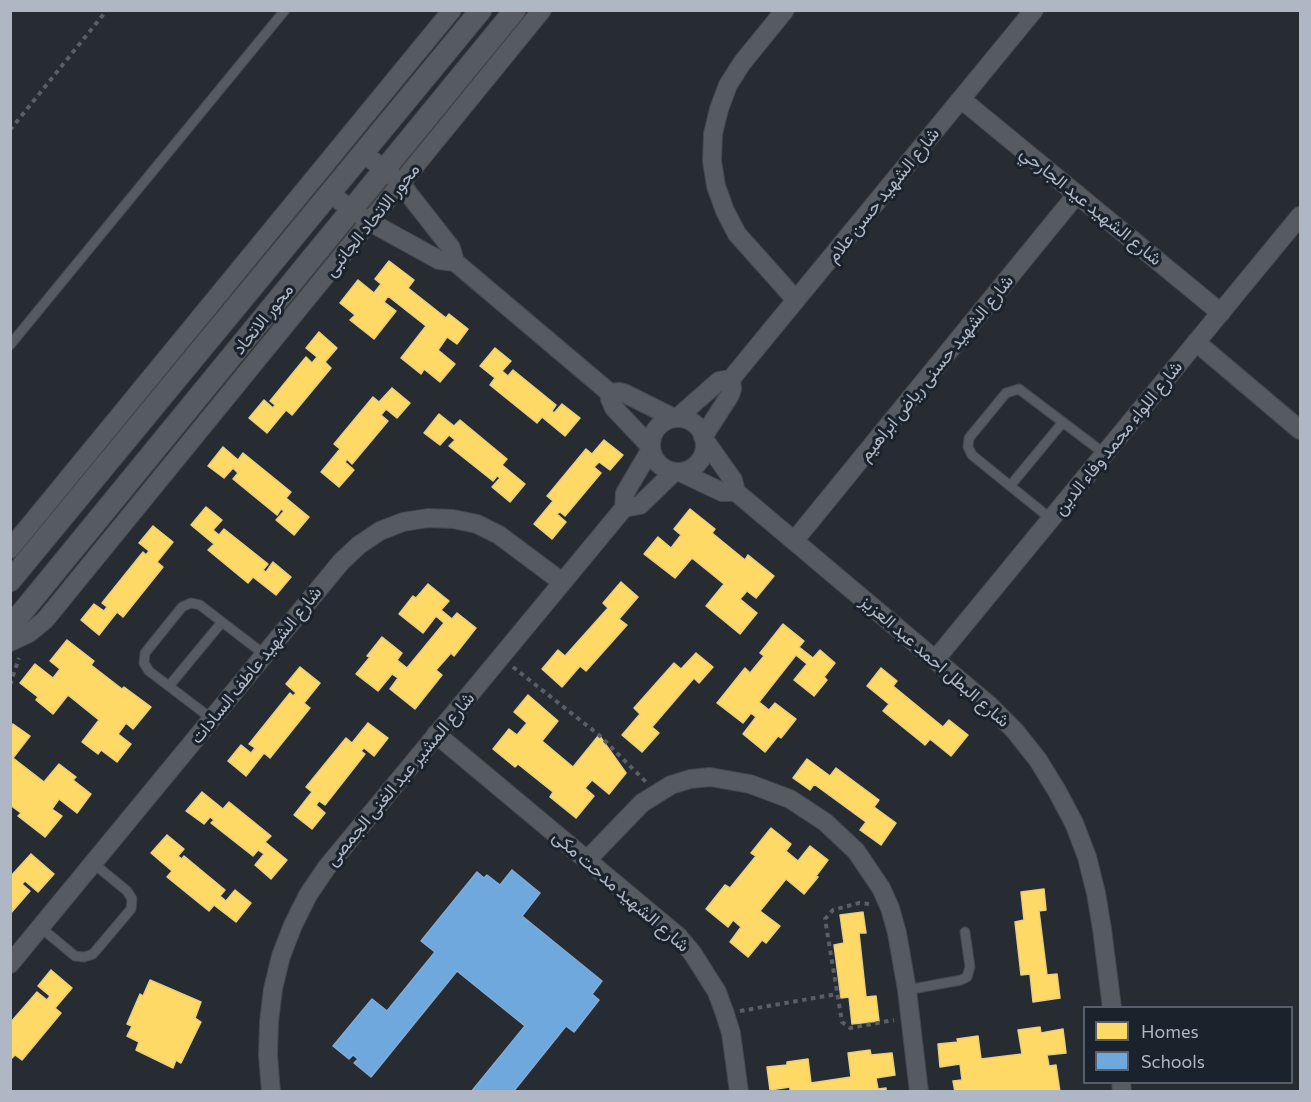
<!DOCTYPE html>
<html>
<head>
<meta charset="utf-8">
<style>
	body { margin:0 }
	#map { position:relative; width:1311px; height:1102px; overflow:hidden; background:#262c32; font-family:Commissioner,sans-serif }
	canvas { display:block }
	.frame { position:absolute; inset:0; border:12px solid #afb7c4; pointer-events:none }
	.legend { position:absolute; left:1083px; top:1006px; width:210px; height:78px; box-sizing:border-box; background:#1a222c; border:2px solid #565e69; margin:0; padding:8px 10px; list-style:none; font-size:18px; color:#afb7c4 }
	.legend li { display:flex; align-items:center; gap:12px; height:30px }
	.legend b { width:30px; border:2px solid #565e69 }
</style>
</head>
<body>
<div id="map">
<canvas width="1311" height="1102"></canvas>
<div class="frame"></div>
<ul class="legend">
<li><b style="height:16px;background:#ffd966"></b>Homes</li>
<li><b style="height:16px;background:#6fa8dc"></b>Schools</li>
</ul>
</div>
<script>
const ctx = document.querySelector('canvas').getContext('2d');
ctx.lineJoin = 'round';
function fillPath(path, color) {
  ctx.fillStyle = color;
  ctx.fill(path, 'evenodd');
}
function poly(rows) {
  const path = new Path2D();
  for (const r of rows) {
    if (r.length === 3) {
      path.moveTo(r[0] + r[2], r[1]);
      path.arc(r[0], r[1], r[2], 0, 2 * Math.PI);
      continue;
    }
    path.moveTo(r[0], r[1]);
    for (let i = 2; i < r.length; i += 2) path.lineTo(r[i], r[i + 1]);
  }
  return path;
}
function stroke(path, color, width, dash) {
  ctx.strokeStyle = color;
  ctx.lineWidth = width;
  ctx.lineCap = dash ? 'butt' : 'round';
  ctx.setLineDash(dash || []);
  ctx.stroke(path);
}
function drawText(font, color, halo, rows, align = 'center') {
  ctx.font = font + ' Commissioner,Vazirmatn,sans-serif';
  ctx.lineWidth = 6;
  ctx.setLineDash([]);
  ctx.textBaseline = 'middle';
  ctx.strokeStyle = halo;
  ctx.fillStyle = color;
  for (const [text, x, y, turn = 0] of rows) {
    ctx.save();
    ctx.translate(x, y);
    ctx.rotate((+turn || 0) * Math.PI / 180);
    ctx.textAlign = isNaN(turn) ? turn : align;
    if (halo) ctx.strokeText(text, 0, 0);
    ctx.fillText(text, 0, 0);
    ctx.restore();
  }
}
const homes = poly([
	[389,261,414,280,408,288,446,318,449,314,468,329,457,344,447,337,438,350,455,364,440,382,424,369,421,374,401,358,426,326,388,296,384,302,396,311,374,339,350,320,355,315,340,303,358,280,374,293,381,284,375,279,389,261],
	[319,332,337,348,325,362,331,368,292,415,286,410,267,433,249,418,264,400,273,408,275,405,270,401,306,357,312,363,317,357,306,348,319,332],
	[495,348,511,361,502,371,508,376,513,370,556,405,552,411,554,413,562,404,580,418,565,436,542,417,537,423,490,385,495,378,480,366,495,348],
	[392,388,410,403,397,418,386,409,381,415,388,421,352,464,347,459,345,462,354,470,339,487,321,472,340,449,334,444,373,397,379,402,392,388],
	[439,414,454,426,460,420,507,459,502,465,525,484,510,502,492,487,500,478,497,476,493,481,449,446,455,440,449,435,440,445,424,433,439,414],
	[604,440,623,455,610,470,599,462,594,467,601,473,565,516,560,512,557,514,566,522,552,539,534,524,553,501,547,496,586,449,592,454,604,440],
	[223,447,238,460,243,453,291,492,286,498,309,517,294,535,276,520,284,511,281,509,277,515,233,479,238,473,233,468,224,478,208,466,223,447],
	[206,507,222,520,213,530,219,535,224,529,268,564,263,570,266,572,273,562,291,577,276,595,253,577,248,583,208,550,214,544,191,525,206,507],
	[690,509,715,529,712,533,745,560,748,555,774,576,756,598,747,591,740,599,757,613,740,634,706,606,724,584,692,558,675,578,644,554,658,537,671,548,681,535,674,529,690,509],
	[153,526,173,542,157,562,163,567,123,617,117,612,99,635,81,620,94,604,104,611,107,607,102,603,143,552,146,555,149,551,139,543,153,526],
	[621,582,638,597,619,619,627,625,586,671,580,666,562,687,542,669,558,650,565,656,608,608,603,603,621,582],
	[428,584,449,601,441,610,452,619,457,613,476,628,454,656,451,653,436,670,442,675,415,709,390,689,398,678,392,674,378,691,356,674,370,657,367,656,382,637,402,653,397,660,407,668,444,623,436,616,423,633,399,614,413,596,416,598,428,584],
	[783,624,804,641,799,647,813,658,820,650,835,663,824,677,827,680,814,696,794,680,807,664,796,655,759,702,769,710,775,703,796,719,781,738,778,736,765,752,743,734,756,717,751,713,743,723,717,703,745,668,750,673,764,656,760,653,783,624],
	[67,640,94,661,91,665,122,689,124,687,151,707,133,729,126,723,118,734,131,744,117,762,101,750,98,754,82,742,99,720,68,695,53,714,36,700,38,697,20,683,35,664,53,678,60,669,50,661,67,640],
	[696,653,713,667,699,683,694,678,652,727,659,733,642,752,622,735,640,714,634,708,674,663,681,669,696,653],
	[300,667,320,683,304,703,310,708,270,758,264,753,246,776,228,761,241,745,251,753,255,748,249,744,290,693,293,696,296,693,286,684,300,667],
	[881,668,897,681,893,686,943,727,949,720,968,735,951,756,930,739,925,745,883,711,889,704,867,686,881,668],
	[528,695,558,721,542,741,573,767,599,735,626,773,609,794,592,780,585,788,594,796,576,818,550,797,553,792,518,764,515,767,493,749,509,729,517,735,527,723,514,712,528,695],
	[368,723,388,738,374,756,364,748,361,751,365,754,325,805,319,801,316,805,325,813,312,829,294,815,312,792,306,787,346,738,352,743,368,723],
	[13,724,30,736,13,758,44,782,59,764,76,777,73,780,91,794,77,813,59,799,52,809,62,816,45,837,18,816,21,813,10,805,10,727,13,724],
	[807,759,830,776,836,768,879,800,874,807,896,823,881,845,860,830,866,822,814,784,810,790,793,778,807,759],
	[202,792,223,809,229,802,271,836,265,842,287,860,271,879,255,865,264,854,258,850,253,856,211,823,214,820,210,817,204,824,186,811,202,792],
	[771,828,791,844,786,851,798,861,810,846,828,860,816,876,818,877,804,894,786,879,760,911,780,926,766,943,762,940,748,957,730,942,741,927,733,920,728,927,706,909,725,885,730,888,756,856,751,853,771,828],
	[167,835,184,849,178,856,182,859,184,856,225,890,220,896,226,901,235,890,251,903,236,922,214,905,209,911,167,877,172,871,151,853,167,835],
	[31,854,54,874,38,892,25,881,22,884,30,891,10,914,10,877,31,854],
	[1044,889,1046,910,1039,911,1047,975,1057,974,1060,998,1033,1002,1030,974,1021,975,1015,922,1024,920,1021,892,1044,889],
	[863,912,866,933,859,933,866,997,876,996,879,1021,852,1024,849,997,841,998,834,945,844,943,840,915,863,912],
	[51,970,72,988,55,1008,61,1013,22,1060,15,1055,10,1060,10,1023,37,992,47,1000,50,996,38,986,51,970],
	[150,980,201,1002,195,1018,201,1022,181,1063,176,1060,173,1068,136,1050,139,1042,127,1036,132,1026,127,1024,140,994,143,996,150,980],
	[1040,1027,1041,1033,1063,1029,1066,1053,1047,1055,1049,1066,1056,1065,1060,1092,955,1092,953,1081,962,1080,960,1064,940,1067,938,1044,958,1042,957,1039,978,1036,981,1059,1022,1054,1018,1030,1040,1027],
	[870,1050,871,1055,892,1053,895,1075,876,1078,878,1089,886,1088,886,1092,790,1092,790,1087,770,1090,767,1067,787,1065,787,1062,808,1059,811,1083,851,1077,848,1053,870,1050]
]);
fillPath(homes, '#ffd966');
stroke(homes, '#e7cf82', 1.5);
const schools = poly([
	[512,870,540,893,522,916,602,981,592,994,599,1000,574,1032,566,1026,513,1092,471,1092,525,1026,457,971,371,1077,354,1063,358,1059,353,1055,349,1059,333,1046,372,999,387,1011,435,952,421,941,477,872,484,878,487,875,500,885,512,870]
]);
fillPath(schools, '#6fa8dc');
stroke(schools, '#82acd5', 1.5);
const service = poly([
	[10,345,285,10],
	[1010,486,1063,422],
	[1051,519,972,455,968,447,969,438,1006,393,1019,389,1105,454],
	[169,686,222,622],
	[212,719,149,671,144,663,145,653,182,607,191,603,200,605,265,655],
	[40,927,75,956,84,957,93,954,131,909,132,899,127,891,93,863],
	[907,990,961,980,967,977,970,967,965,932]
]);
const minor = poly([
	[785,10,742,63,728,85,719,109,713,134,712,161,716,186,725,211,737,234,796,300],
	[961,99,1221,313],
	[363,154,385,169,401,184,451,248,455,262],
	[330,194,370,222,439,260,455,262,610,393,610,399,614,408,651,447],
	[1196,342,1300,430],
	[610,393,620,392,626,394,674,418],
	[677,418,719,381,731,379],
	[678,445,27],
	[703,437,730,395,732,389,731,379,1034,10],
	[704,439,733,480,736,492,990,706,1015,731,1038,760,1057,791,1074,823,1087,857,1096,893,1102,929,1112,1008],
	[680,472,722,492,736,492],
	[624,508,640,505,674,472],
	[794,541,1077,194],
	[10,549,452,10],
	[10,642,29,633,45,620,542,10],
	[935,660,1300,216],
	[436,734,679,937,693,954,717,992,725,1014,731,1033,739,1092],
	[587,860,642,803,671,785,690,779,710,777,750,784,790,799,825,822,856,851,881,888,890,908,897,933,907,990,919,1092],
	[10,964,341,562,359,545,380,531,403,522,428,518,453,519,477,524,499,535,562,582],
	[1121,1082,1122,1092],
	[271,1092,268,1055,269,1022,273,989,281,956,293,925,308,895,327,867,624,508,625,493,651,449]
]);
const tertiary = poly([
	[10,581,481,10],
	[10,627,515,10]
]);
stroke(service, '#44484d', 11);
stroke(minor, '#44484d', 20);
stroke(tertiary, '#44484d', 23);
stroke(poly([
	[10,130,107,10],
	[513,667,599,735,646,782],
	[10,685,19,658],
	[869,904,859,903,833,910,825,919,842,1022,850,1028,894,1020],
	[740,1011,837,994]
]), '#5a5e65', 4, [4.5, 4.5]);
stroke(service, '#565a61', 9);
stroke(minor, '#565a61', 18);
stroke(tertiary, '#565a61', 21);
drawText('18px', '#afb7c4', '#1a222c', [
	["شارع الشهيد حسن علام",883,195,-51],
	["شارع الشهيد عيد الجارحي",1091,206,39],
	["محور الاتحاد الجانبى",372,220,-51],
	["محور الاتحاد",263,319,-51],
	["شارع الشهيد حسنى رياض ابراهيم",936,368,-51],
	["شارع اللواء محمد وفاء الدين",1118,438,-51],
	["شارع البطل احمد عبد العزيز",935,661,41],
	["شارع الشهيد عاطف السادات",256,665,-51],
	["شارع المشير عبد الغنى الجمصى",400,779,-50],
	["شارع الشهيد مدحت مكى",621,891,41]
]);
</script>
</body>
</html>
